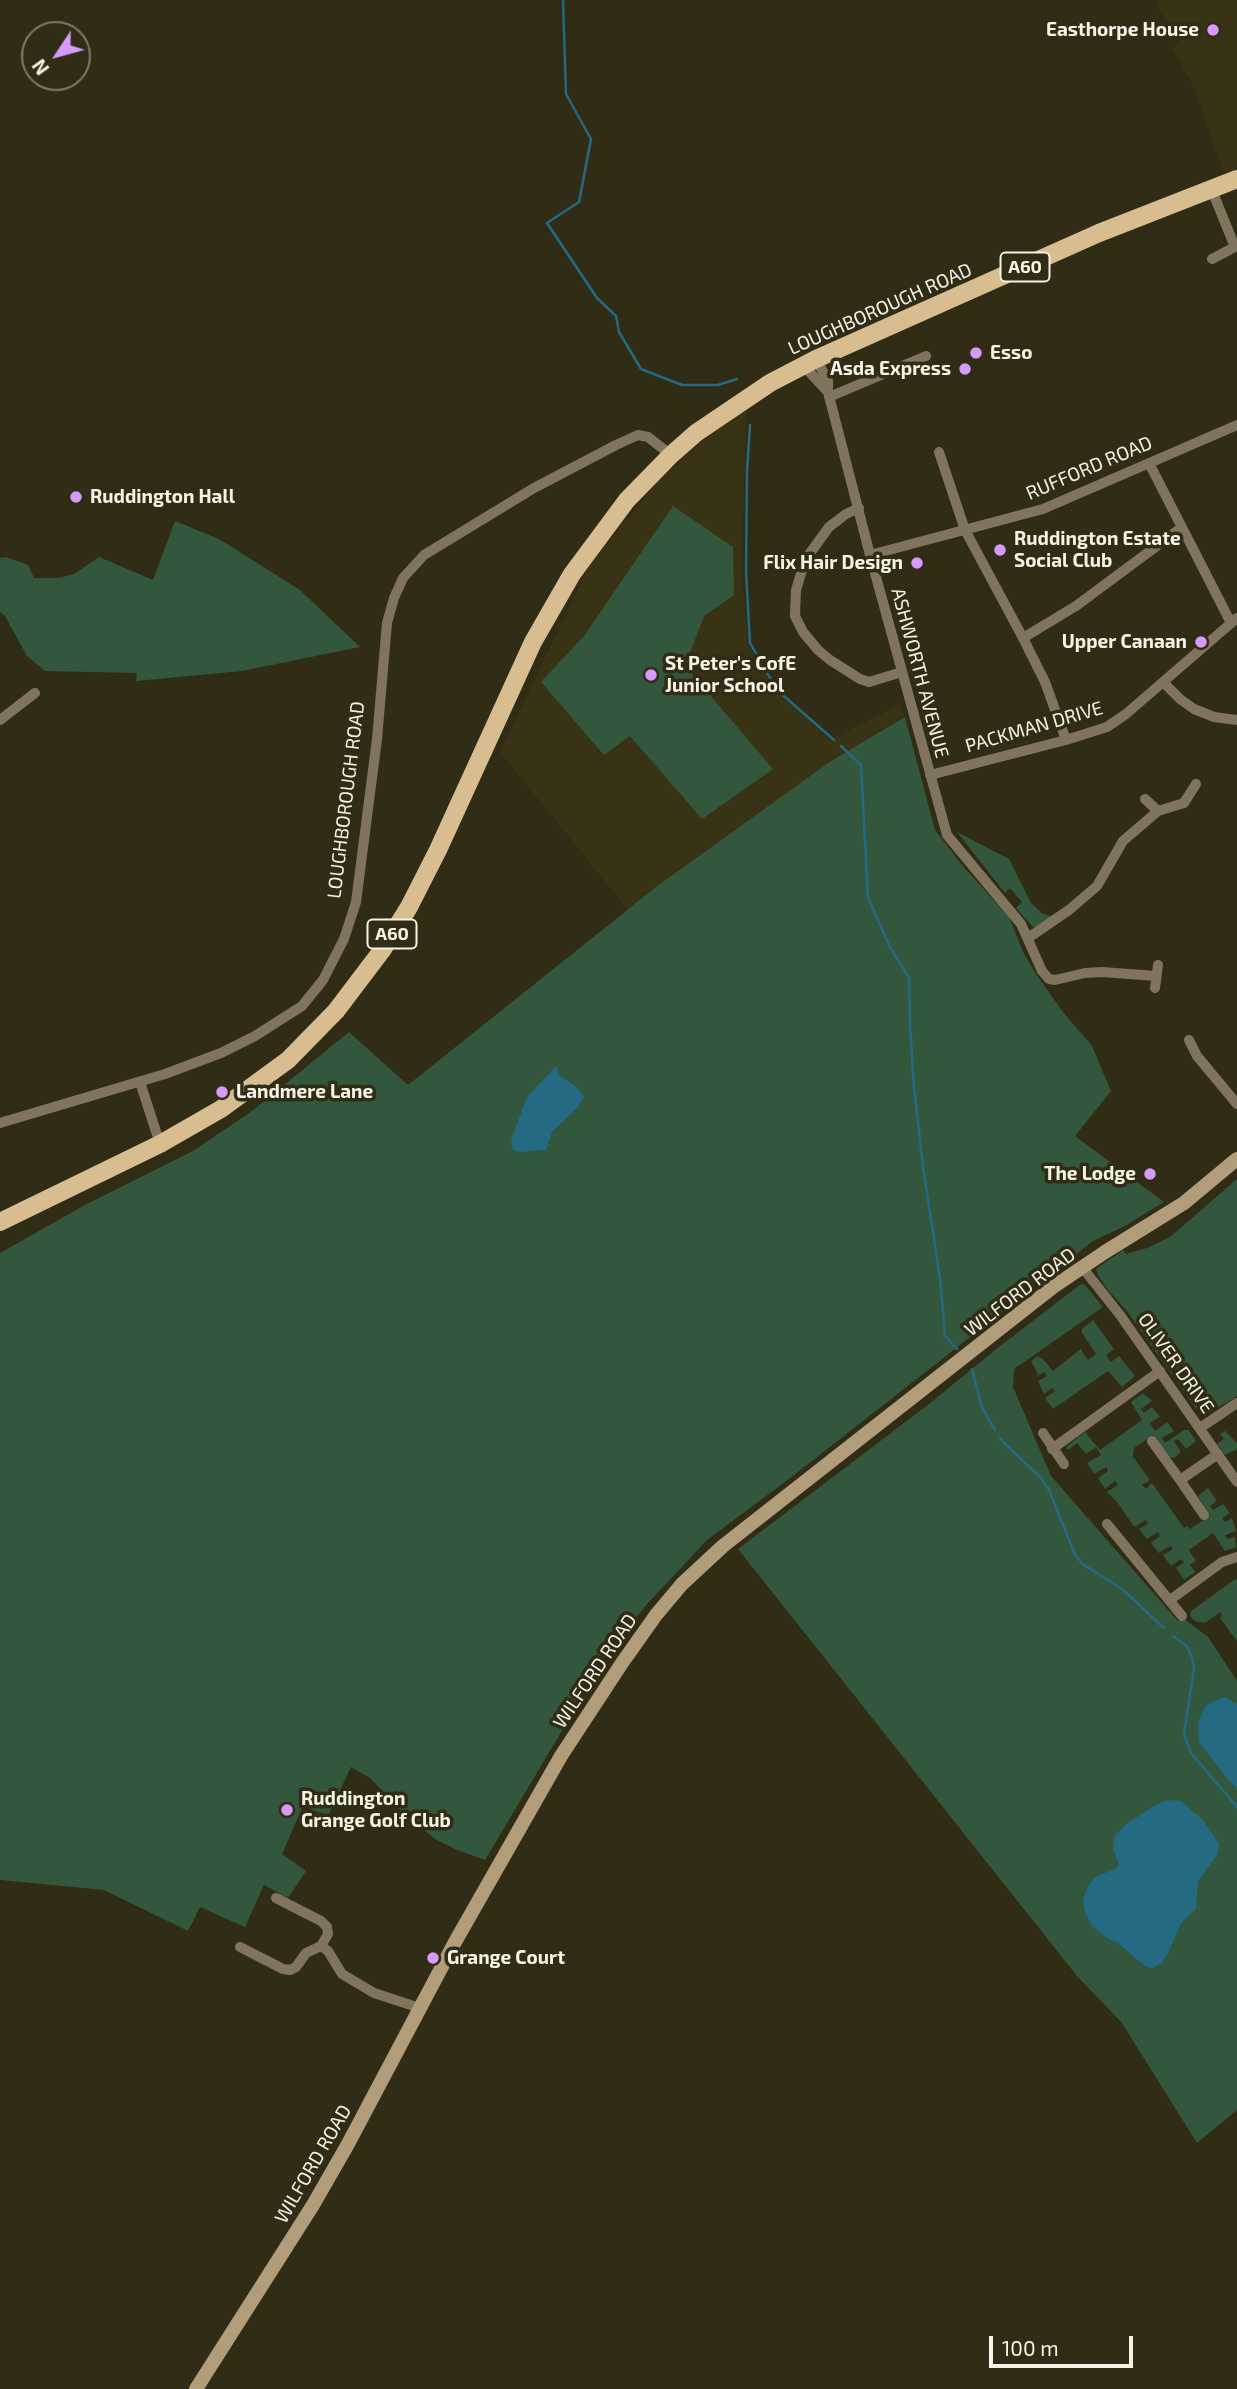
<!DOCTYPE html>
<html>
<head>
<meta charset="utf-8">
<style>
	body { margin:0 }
	#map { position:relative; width:1237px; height:2389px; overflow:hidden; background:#302c15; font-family:"Exo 2",sans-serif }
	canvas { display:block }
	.north { position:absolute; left:21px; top:21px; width:70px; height:70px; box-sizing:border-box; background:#302c15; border:2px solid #7f7c68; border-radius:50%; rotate:234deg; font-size:19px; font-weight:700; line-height:28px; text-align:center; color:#f5f3e5 }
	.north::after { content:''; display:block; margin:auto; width:24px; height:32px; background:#d69bfa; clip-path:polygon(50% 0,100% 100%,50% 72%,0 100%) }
	.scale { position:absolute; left:989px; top:2336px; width:144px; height:32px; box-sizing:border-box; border:4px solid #f5f3e5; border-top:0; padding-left:9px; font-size:21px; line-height:24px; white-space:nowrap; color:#f5f3e5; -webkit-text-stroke:5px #302c15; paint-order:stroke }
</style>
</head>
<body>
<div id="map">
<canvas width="1237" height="2389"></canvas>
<div class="north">N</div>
<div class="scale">100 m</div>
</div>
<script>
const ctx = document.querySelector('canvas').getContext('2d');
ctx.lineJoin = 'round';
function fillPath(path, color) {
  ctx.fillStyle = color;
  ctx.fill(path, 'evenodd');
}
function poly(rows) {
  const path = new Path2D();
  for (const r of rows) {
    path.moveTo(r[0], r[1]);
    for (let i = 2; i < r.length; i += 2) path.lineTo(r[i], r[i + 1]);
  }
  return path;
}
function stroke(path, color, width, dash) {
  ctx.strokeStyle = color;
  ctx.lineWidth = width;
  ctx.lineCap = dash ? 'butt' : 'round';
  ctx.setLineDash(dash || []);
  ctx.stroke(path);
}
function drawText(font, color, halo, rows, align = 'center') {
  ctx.font = font + ' "Exo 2",sans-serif';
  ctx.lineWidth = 7;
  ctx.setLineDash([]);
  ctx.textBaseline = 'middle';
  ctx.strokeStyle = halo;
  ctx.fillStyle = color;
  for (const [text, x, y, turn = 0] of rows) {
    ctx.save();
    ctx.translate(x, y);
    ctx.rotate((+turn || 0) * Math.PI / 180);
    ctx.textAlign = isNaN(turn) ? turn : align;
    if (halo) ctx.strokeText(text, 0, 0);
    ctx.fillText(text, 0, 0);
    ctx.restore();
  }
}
fillPath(poly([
	[1157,0,1237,0,1237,168,1224,173,1193,86,1172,48,1182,40,1159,9],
	[746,410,742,574,748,645,777,692,830,740,901,704,905,717,831,761,628,910,500,752,588,568,651,489,701,442]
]), '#383315');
fillPath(poly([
	[673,506,733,547,734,595,704,616,685,666,773,769,702,819,630,736,604,755,541,682,584,636],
	[175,521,219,539,300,590,360,647,242,671,136,681,137,673,45,671,27,656,5,616,0,612,0,558,6,557,28,565,34,578,59,578,74,574,99,557,153,580],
	[905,717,935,830,962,865,1009,917,1024,954,1036,974,1063,1012,1092,1046,1111,1091,1075,1136,1164,1202,1125,1226,1093,1241,785,1482,707,1540,647,1604,607,1655,485,1860,455,1849,435,1839,397,1807,370,1778,351,1767,328,1816,303,1806,282,1854,306,1871,288,1898,264,1885,245,1927,200,1907,188,1931,104,1890,0,1880,0,1253,85,1205,193,1151,252,1111,349,1032,408,1085,656,887,831,761],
	[957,832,1009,859,1031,903,1042,913,1053,917,1035,927,1032,926,1016,908,1022,902,1010,888,1005,893],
	[1237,1179,1237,1396,1204,1416,1199,1413,1127,1311,1108,1290,1098,1275,1096,1269,1123,1250,1126,1254,1147,1248,1170,1237],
	[1081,1284,1085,1285,1103,1307,1014,1369,1013,1387,1051,1476,1178,1621,1183,1618,1208,1637,1237,1681,1237,2110,1197,2143,1122,2023,1077,1976,738,1549,929,1404,1000,1346],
	[1093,1320,1114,1349,1106,1355,1111,1362,1119,1356,1135,1376,1122,1387,1108,1371,1053,1409,1045,1398,1055,1391,1052,1388,1044,1394,1038,1381,1047,1376,1044,1372,1036,1377,1038,1374,1031,1361,1038,1356,1043,1359,1053,1371,1082,1348,1082,1352,1088,1360,1096,1354,1082,1333,1082,1329],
	[1143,1393,1152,1401,1141,1409,1144,1413,1152,1407,1160,1417,1150,1423,1155,1431,1167,1422,1174,1431,1162,1438,1165,1443,1184,1430,1189,1430,1196,1441,1186,1449,1178,1439,1174,1441,1181,1452,1174,1458,1169,1457,1153,1435,1134,1448,1133,1457,1150,1480,1142,1485,1146,1489,1152,1483,1184,1528,1187,1526,1190,1529,1210,1516,1198,1496,1208,1488,1217,1501,1210,1506,1213,1510,1223,1504,1230,1513,1222,1518,1225,1522,1232,1518,1236,1531,1225,1535,1227,1539,1235,1537,1236,1547,1225,1551,1213,1533,1189,1550,1196,1561,1190,1565,1195,1571,1194,1573,1184,1580,1176,1568,1184,1562,1181,1559,1171,1566,1163,1555,1173,1549,1170,1546,1159,1553,1151,1543,1160,1536,1158,1532,1147,1539,1139,1529,1148,1524,1146,1520,1134,1527,1118,1503,1107,1492,1118,1485,1115,1481,1105,1489,1098,1478,1108,1471,1106,1467,1094,1474,1087,1463,1101,1455,1096,1447,1086,1454,1077,1443,1068,1450,1066,1447,1085,1432,1100,1450,1142,1420,1131,1402],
	[1225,1431,1237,1443,1237,1449,1225,1455,1217,1444,1224,1439,1220,1434],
	[1235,1579,1237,1580,1237,1641,1220,1618,1222,1616,1220,1612,1205,1623,1195,1621,1190,1616,1191,1611]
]), '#33573c');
fillPath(poly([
	[556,1066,560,1076,577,1087,584,1097,578,1107,552,1132,546,1150,519,1152,513,1150,511,1140,527,1097],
	[1224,1697,1237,1704,1237,1788,1228,1780,1199,1742,1198,1723,1206,1705],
	[1168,1800,1181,1801,1203,1820,1219,1844,1218,1854,1198,1881,1196,1909,1182,1922,1167,1955,1162,1963,1153,1968,1146,1967,1118,1943,1107,1938,1092,1926,1085,1912,1083,1900,1088,1886,1095,1877,1115,1869,1119,1865,1113,1849,1114,1837,1125,1825,1157,1804]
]), '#246a82');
stroke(poly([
	[563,0,566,94,591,139,579,202,547,223,597,298,616,316,619,332,641,369,682,385,718,385,737,379],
	[750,425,747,470,746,572,750,643,777,690,834,740],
	[841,746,861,765,868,898,890,947,909,978,910,1026,914,1087,923,1167,940,1278,945,1336,957,1349],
	[972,1369,982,1408,995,1430],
	[1000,1439,1041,1478,1049,1490,1075,1555,1084,1565,1122,1589,1164,1628],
	[1173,1636,1187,1646,1192,1657,1194,1669,1184,1734,1191,1753,1237,1807]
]), '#246a82', 2.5);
stroke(poly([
	[1211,188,1235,247,1212,259],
	[816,359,828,381,828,392,870,555,947,835,1021,924,1042,971,1049,979,1055,980,1085,973,1102,972,1156,976],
	[803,365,828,392],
	[829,397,926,356],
	[939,452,965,530,1023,638,1076,606,1181,528],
	[1149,463,1231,623],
	[859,508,846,514,829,527,805,560,796,590,795,616,803,632,818,650,830,660,860,679,869,682,902,672],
	[870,555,1043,509,1237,425],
	[1023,638,1045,682,1066,740],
	[1163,682,1180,699,1194,709,1214,717,1237,720],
	[0,720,35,693],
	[930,775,1066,740,1107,727,1126,714,1237,618],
	[1145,799,1158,811],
	[1028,938,1069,910,1097,886,1123,841,1158,811,1184,803,1196,784],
	[1155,988,1158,965],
	[1189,1040,1197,1056,1237,1104],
	[140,1082,160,1144],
	[0,1123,165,1074,221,1053,255,1036,302,1006,323,980,344,939,356,902,377,739,387,623,394,598,403,578,424,555,534,488,616,445,638,435,648,437,671,455],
	[1082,1267,1120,1315,1237,1482],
	[1200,1428,1237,1403],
	[1043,1433,1064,1464],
	[1152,1441,1180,1480,1218,1454],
	[1052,1449,1160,1371],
	[1180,1480,1204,1515],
	[1107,1524,1182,1616],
	[1170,1600,1222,1562,1237,1557],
	[276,1898,321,1921,327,1927,328,1934,321,1946,328,1951,342,1974,374,1993,420,2008],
	[240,1947,283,1969,290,1970,296,1967,306,1953,321,1946]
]), '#81745f', 10);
stroke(poly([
	[196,2389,313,2205,348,2144,455,1942,561,1756,622,1663,656,1615,682,1584,723,1546,1053,1287,1105,1252,1184,1203,1237,1159]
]), '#b29d7b', 14);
stroke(poly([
	[0,1222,160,1144,221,1109,288,1060,336,1011,383,949,409,907,438,850,533,642,572,574,627,500,671,455,696,433,770,383,816,359,1099,233,1237,179]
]), '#d8bd91', 18);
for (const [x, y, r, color] of [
	[1213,30,7,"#d69bfa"],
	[976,353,7,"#d69bfa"],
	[965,369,7,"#d69bfa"],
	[76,497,7,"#d69bfa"],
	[1000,550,7,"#d69bfa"],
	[917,563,7,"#d69bfa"],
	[1201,642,7,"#d69bfa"],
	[651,675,7,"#d69bfa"],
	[222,1092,7,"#d69bfa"],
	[1150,1174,7,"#d69bfa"],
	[287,1810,7,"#d69bfa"],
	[433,1958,7,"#d69bfa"]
]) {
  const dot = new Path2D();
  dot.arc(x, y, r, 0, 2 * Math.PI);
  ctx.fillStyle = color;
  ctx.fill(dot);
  stroke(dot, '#302c15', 2.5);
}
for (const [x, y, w] of [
	[1025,267,49],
	[392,934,49]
]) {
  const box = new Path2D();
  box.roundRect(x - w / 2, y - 14.5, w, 29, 5);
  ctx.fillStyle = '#302c15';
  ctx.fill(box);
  stroke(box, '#f5f3e5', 2);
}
drawText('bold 18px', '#f5f3e5', null, [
	["A60",1025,267],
	["A60",392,934]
]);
drawText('bold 19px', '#f5f3e5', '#302c15', [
	["Easthorpe House",1199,30,"right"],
	["Esso",990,353],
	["Asda Express",951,369,"right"],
	["Ruddington Hall",90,497],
	["Ruddington Estate",1014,539],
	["Social Club",1014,561],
	["Flix Hair Design",903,563,"right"],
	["Upper Canaan",1187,642,"right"],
	["St Peter's CofE",665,664],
	["Junior School",665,686],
	["Landmere Lane",236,1092],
	["The Lodge",1136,1174,"right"],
	["Ruddington",301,1799],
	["Grange Golf Club",301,1821],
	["Grange Court",447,1958]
], 'left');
drawText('19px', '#f5f3e5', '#302c15', [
	["LOUGHBOROUGH ROAD",880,309,-24],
	["RUFFORD ROAD",1089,468,-23],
	["ASHWORTH AVENUE",920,673,75],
	["PACKMAN DRIVE",1034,727,-16],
	["LOUGHBOROUGH ROAD",346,800,-83],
	["WILFORD ROAD",1020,1292,-37],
	["OLIVER DRIVE",1176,1363,55],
	["WILFORD ROAD",595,1671,-56],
	["WILFORD ROAD",313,2164,-60]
]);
</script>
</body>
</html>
